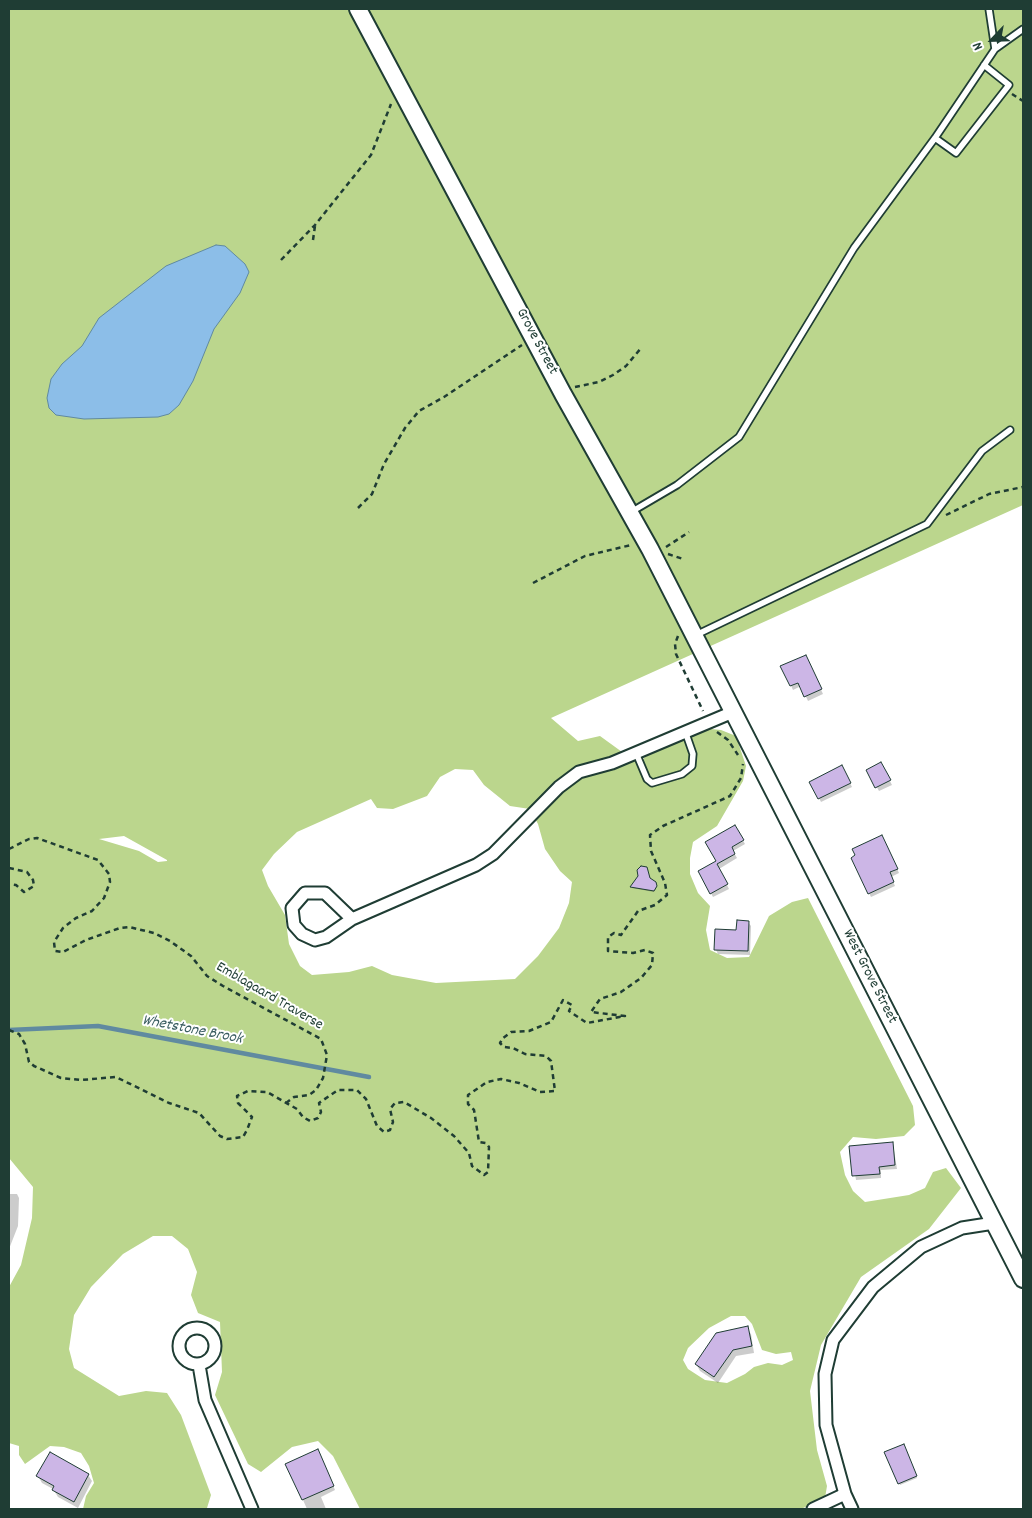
<!DOCTYPE html>
<html>
<head>
<meta charset="utf-8">
<style>
	body { margin:0 }
	#map { position:relative; width:1032px; height:1518px; overflow:hidden; background:#fff; font-family:Dekko,sans-serif }
	canvas { display:block }
	.frame { position:absolute; inset:0; border:10px solid #1f3d34; pointer-events:none }
	.north { position:absolute; left:967px; top:15px; width:50px; height:50px; -webkit-text-stroke:4px #fff; paint-order:stroke; rotate:246deg; font-size:14px; font-weight:700; line-height:20px; text-align:center; color:#1f3d34 }
	.north::after { content:''; display:block; margin:auto; width:18px; height:22px; background:#1f3d34; clip-path:polygon(50% 0,100% 100%,50% 72%,0 100%) }
</style>
</head>
<body>
<div id="map">
<canvas width="1032" height="1518"></canvas>
<div class="frame"></div>
<div class="north">N</div>
</div>
<script>
const ctx = document.querySelector('canvas').getContext('2d');
ctx.lineJoin = 'round';
function fillPath(path, color) {
  ctx.fillStyle = color;
  ctx.fill(path, 'evenodd');
}
function poly(rows) {
  const path = new Path2D();
  for (const r of rows) {
    if (r.length === 3) {
      path.moveTo(r[0] + r[2], r[1]);
      path.arc(r[0], r[1], r[2], 0, 2 * Math.PI);
      continue;
    }
    path.moveTo(r[0], r[1]);
    for (let i = 2; i < r.length; i += 2) path.lineTo(r[i], r[i + 1]);
  }
  return path;
}
function stroke(path, color, width, dash) {
  ctx.strokeStyle = color;
  ctx.lineWidth = width;
  ctx.lineCap = dash ? 'butt' : 'round';
  ctx.setLineDash(dash || []);
  ctx.stroke(path);
}
function drawText(font, color, halo, rows, align = 'center') {
  ctx.font = font + ' Dekko,sans-serif';
  ctx.lineWidth = 4;
  ctx.setLineDash([]);
  ctx.textBaseline = 'middle';
  ctx.strokeStyle = halo;
  ctx.fillStyle = color;
  for (const [text, x, y, turn = 0] of rows) {
    ctx.save();
    ctx.translate(x, y);
    ctx.rotate((+turn || 0) * Math.PI / 180);
    ctx.textAlign = isNaN(turn) ? turn : align;
    if (halo) ctx.strokeText(text, 0, 0);
    ctx.fillText(text, 0, 0);
    ctx.restore();
  }
}
fillPath(poly([
	[9,9,1023,9,1023,505,551,718,578,741,600,736,640,765,655,739,676,730,692,727,721,730,736,736,746,766,743,781,717,826,693,842,690,858,690,874,698,893,710,906,706,930,710,950,727,958,749,957,769,916,792,902,808,898,913,1106,915,1125,904,1136,876,1139,853,1137,840,1152,845,1175,853,1191,865,1202,909,1195,925,1188,933,1172,946,1168,961,1188,929,1229,861,1277,821,1345,810,1391,817,1450,827,1486,825,1498,801,1509,360,1509,333,1456,318,1441,292,1447,261,1472,248,1464,215,1395,222,1372,220,1322,198,1313,191,1295,197,1272,188,1249,172,1236,153,1236,123,1254,91,1287,74,1315,69,1349,74,1368,119,1396,146,1391,167,1393,181,1415,211,1495,207,1508,83,1509,86,1496,94,1483,89,1466,81,1453,64,1447,50,1446,25,1464,19,1455,19,1446,9,1443,9,1287,21,1265,32,1218,33,1187,9,1158],
	[455,769,473,770,484,785,510,806,530,809,538,824,545,849,560,871,572,882,569,903,559,928,538,956,515,979,436,983,392,975,372,966,349,972,312,975,300,966,289,944,285,915,268,886,262,870,274,854,297,832,371,799,377,808,393,809,427,796,440,777],
	[124,836,167,860,167,861,158,862,139,851,99,839],
	[731,1316,745,1316,752,1324,762,1350,776,1354,791,1352,793,1360,782,1365,768,1363,754,1367,745,1374,727,1383,705,1380,688,1369,683,1360,688,1348,709,1328]
]), '#bbd68d');
const water = poly([
	[216,245,225,246,245,264,249,272,240,293,214,329,193,381,179,405,169,414,158,417,84,419,56,415,49,408,47,398,51,379,62,364,82,346,99,318,166,266,216,245]
]);
fillPath(water, '#8cbee8');
stroke(water, '#608aa0', 1);
fillPath(poly([
	[807,660,823,694,808,701,801,686,793,690,782,667],
	[881,764,892,785,879,791,868,771],
	[842,767,852,787,821,802,811,782],
	[735,826,745,844,733,851,737,858,719,869,729,889,713,897,699,871,717,862],
	[884,840,899,873,891,877,895,886,871,897,869,893],
	[648,869,650,880,657,887,654,892,632,888],
	[748,922,751,926,750,955,718,954,716,950],
	[893,1144,897,1169,881,1170,881,1178,856,1180,851,1147],
	[9,1194,17,1194,19,1198,18,1226,9,1249],
	[747,1328,751,1334,754,1353,736,1356,718,1383,700,1371,696,1364],
	[904,1446,917,1478,900,1485,886,1453],
	[320,1455,335,1490,321,1497,326,1509,307,1509,287,1464],
	[88,1475,92,1481,78,1508,58,1497,53,1489,42,1483,38,1476]
]), '#0003');
stroke(poly([
	[9,1030,98,1026,369,1077]
]), '#608aa0', 4.5);
const building = poly([
	[806,655,822,689,804,697,798,683,790,686,780,666,806,655],
	[881,762,891,780,875,788,866,770,881,762],
	[842,765,851,783,818,799,809,782,842,765],
	[735,825,744,840,732,847,735,854,717,864,728,884,710,894,698,871,716,861,705,842,735,825],
	[882,835,898,869,890,872,894,882,868,894,851,858,855,855,852,849,882,835],
	[641,866,647,867,650,878,656,882,657,886,654,891,630,887,638,876,637,870,641,866],
	[737,920,749,921,748,951,714,950,715,929,736,930,737,920],
	[893,1142,895,1165,879,1167,880,1174,852,1176,849,1146,893,1142],
	[748,1326,752,1346,733,1350,714,1377,695,1364,716,1333,748,1326],
	[904,1444,917,1476,898,1484,884,1452,904,1444],
	[318,1449,334,1486,302,1500,285,1464,318,1449],
	[50,1452,89,1474,74,1502,52,1490,54,1486,36,1476,50,1452]
]);
fillPath(building, '#ccb6e6');
stroke(building, '#1f3d34', 1);
const lane = poly([
	[989,9,995,49],
	[935,138,956,153,1009,85,984,65],
	[631,512,677,485,739,437,854,248,935,138,995,49,1023,29],
	[696,635,927,524,982,451,1010,430],
	[636,753,647,779,652,783,682,774,692,766,693,754,685,731]
]);
const street = poly([
	[352,919,325,893,305,893,292,908,294,925,302,934,315,940,326,937,352,919,476,865,493,854,559,787,579,772,612,763,733,712],
	[197,1346,18],
	[199,1365,205,1400,252,1509],
	[813,1509,845,1494],
	[852,1509,845,1494,826,1425,825,1374,833,1340,873,1287,921,1247,962,1228,994,1223]
]);
const secondary = poly([
	[358,9,563,394,650,549,1023,1279]
]);
stroke(lane, '#1f3d34', 9);
stroke(street, '#1f3d34', 15);
stroke(secondary, '#1f3d34', 20);
stroke(poly([
	[1012,94,1023,101],
	[313,240,315,226],
	[281,260,315,225,371,155,391,104],
	[575,387,599,382,613,375,626,366,642,347],
	[358,508,372,494,384,464,405,428,419,411,444,397,522,345],
	[946,515,989,494,1023,487],
	[666,547,689,532],
	[668,554,683,559],
	[533,583,585,556,631,545],
	[678,636,675,644,676,654,703,711],
	[717,732,728,740,738,755],
	[9,849,29,839,37,838,98,860,109,874,110,882,104,898,92,911,76,918,63,928,54,942,55,951,63,952,86,940,120,928,129,927,154,933,170,941,191,956,207,976,223,986,321,1039,327,1055,323,1078,316,1090,309,1095,294,1097,286,1103],
	[9,868,27,872,33,880,34,886,24,892,16,885,9,884],
	[9,1030,19,1034,25,1044,29,1062,34,1066,61,1078,81,1080,116,1077,169,1103,199,1113,220,1136,227,1139,243,1137,247,1130,252,1117,238,1103,237,1096,248,1091,267,1092,297,1109,303,1117,310,1121,318,1118,321,1112,319,1103,338,1090,357,1090,366,1099,377,1126,384,1132,390,1130,393,1122,390,1109,395,1103,404,1102,431,1118,454,1136,469,1153,472,1166,484,1175,488,1172,489,1147,486,1143,479,1142,475,1116,474,1110,468,1104,468,1095,487,1082,501,1079,519,1083,540,1092,555,1091,551,1061,546,1056,525,1054,513,1048,504,1047,500,1043,503,1038,511,1032,529,1031,551,1022,563,1000,572,1005,569,1011,587,1023,625,1016,591,1012,600,999,621,992,641,978,652,965,653,953,645,950,633,953,608,951,608,937,614,933,621,935,638,911,655,905,667,895,665,883,651,851,650,835,663,826,730,796,741,778,743,764]
]), '#1f3d34', 2.5, [5, 4]);
stroke(lane, '#fff', 5.5);
stroke(street, '#fff', 11);
stroke(secondary, '#fff', 16);
drawText('15px', '#1f3d34', '#fff', [
	["Grove Street",536,342,62],
	["West Grove Street",869,977,63],
	["Emblagaard Traverse",269,997,30]
]);
drawText('italic 16px', '#3a5d61', '#fff', [
	["Whetstone Brook",192,1031,11]
]);
</script>
</body>
</html>
